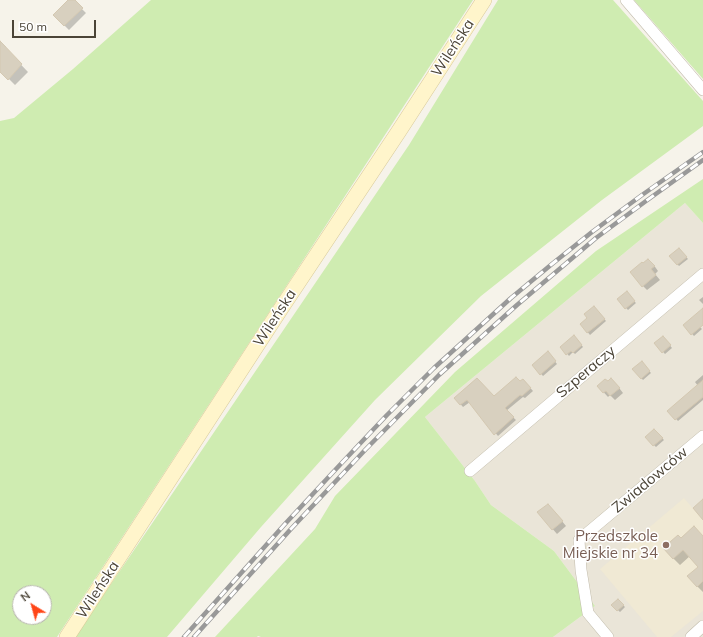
<!DOCTYPE html>
<html>
<head>
<meta charset="utf-8">
<style>
	body { margin:0 }
	#map { position:relative; width:703px; height:637px; overflow:hidden; background:#f6f3ea; font-family:Mulish,sans-serif }
	canvas { display:block }
	.north { position:absolute; left:12px; top:585px; width:40px; height:40px; box-sizing:border-box; background:#fff; border:1px solid #b7b4af; border-radius:50%; rotate:323deg; font-size:11px; font-weight:700; line-height:16px; text-align:center; color:#4b4437 }
	.north::after { content:''; display:block; margin:auto; width:14px; height:18px; background:#ff4618; clip-path:polygon(50% 0,100% 100%,50% 72%,0 100%) }
	.scale { position:absolute; left:12px; top:20px; width:84px; height:18px; box-sizing:border-box; border:2px solid #4b4437; border-top:0; padding-left:5px; font-size:12px; line-height:14px; white-space:nowrap; color:#4b4437; -webkit-text-stroke:3px #fff; paint-order:stroke }
</style>
</head>
<body>
<div id="map">
<canvas width="703" height="637"></canvas>
<div class="north">N</div>
<div class="scale">50 m</div>
</div>
<script>
const ctx = document.querySelector('canvas').getContext('2d');
ctx.lineJoin = 'round';
function fillPath(path, color) {
  ctx.fillStyle = color;
  ctx.fill(path, 'evenodd');
}
function poly(rows) {
  const path = new Path2D();
  for (const r of rows) {
    path.moveTo(r[0], r[1]);
    for (let i = 2; i < r.length; i += 2) path.lineTo(r[i], r[i + 1]);
  }
  return path;
}
function stroke(path, color, width, dash) {
  ctx.strokeStyle = color;
  ctx.lineWidth = width;
  ctx.lineCap = dash ? 'butt' : 'round';
  ctx.setLineDash(dash || []);
  ctx.stroke(path);
}
function drawText(font, color, halo, rows, align = 'center') {
  ctx.font = font + ' Mulish,sans-serif';
  ctx.lineWidth = 3;
  ctx.setLineDash([]);
  ctx.textBaseline = 'middle';
  ctx.strokeStyle = halo;
  ctx.fillStyle = color;
  for (const [text, x, y, turn = 0] of rows) {
    ctx.save();
    ctx.translate(x, y);
    ctx.rotate((+turn || 0) * Math.PI / 180);
    ctx.textAlign = isNaN(turn) ? turn : align;
    if (halo) ctx.strokeText(text, 0, 0);
    ctx.fillText(text, 0, 0);
    ctx.restore();
  }
}
fillPath(poly([
	[685,203,703,223,703,637,553,637,595,606,554,551,491,505,475,481,425,417]
]), '#eae5d8');
fillPath(poly([
	[684,498,703,520,703,611,671,637,657,637,600,569]
]), '#f0e9d4');
fillPath(poly([
	[151,0,473,0,57,637,0,637,0,121,14,118,73,69],
	[20,593,44,593,44,617,20,617],
	[498,0,613,0,703,101,703,126,602,200,481,296,375,400,261,527,167,637,75,637,409,145],
	[634,0,703,0,703,79],
	[703,179,703,223,685,203,425,417,475,481,491,505,554,551,595,606,553,637,261,637,258,636,257,637,215,637,315,529,335,496,455,372,596,251]
]), '#cfecb1');
fillPath(poly([
	[69,0,73,0,86,13,69,30,54,15],
	[0,41,6,47,5,48,28,72,15,85,0,70],
	[679,249,688,259,679,266,670,256],
	[653,264,658,271,655,274,660,280,647,290,643,286],
	[626,293,636,303,628,310,618,299],
	[703,297,703,304,699,300],
	[594,307,606,321,590,335,581,324,588,318],
	[692,319,702,329,694,336,685,326],
	[663,337,672,348,665,354,655,343],
	[576,338,583,347,575,354,573,352,569,356,562,347],
	[548,353,557,364,543,376,533,365],
	[642,363,651,373,643,380,634,370],
	[703,375,703,400,678,421,669,411,698,386,695,382],
	[520,382,525,382,533,391,525,398,523,397,506,411,516,420,498,436,470,402,463,407,455,398,494,397],
	[616,384,623,393,615,400,610,395,608,397,598,386],
	[654,430,664,440,656,447,646,437],
	[552,509,566,526,557,534,538,512],
	[703,536,703,592,697,586,699,567,690,556,680,565,673,558,681,539],
	[618,600,625,607,620,612,613,605]
]), '#0003');
const building = poly([
	[68,0,75,0,83,8,64,26,53,15,68,0],
	[0,41,22,64,8,80,0,72,0,41],
	[679,248,687,257,677,265,669,256,679,248],
	[648,259,655,266,651,269,656,275,642,287,630,272,642,262,643,263,648,259],
	[627,291,635,301,625,309,617,299,627,291],
	[594,306,605,319,587,333,580,324,587,318,584,314,594,306],
	[703,308,703,325,691,335,683,325,703,308],
	[574,335,582,345,573,353,571,351,566,355,560,347,574,335],
	[663,336,671,345,662,353,654,343,663,336],
	[548,351,556,361,540,375,532,365,548,351],
	[642,361,650,371,641,379,632,369,642,361],
	[516,377,520,381,523,379,531,388,522,396,520,395,505,408,514,417,494,435,467,400,460,405,454,398,477,378,494,396,516,377],
	[611,378,620,388,610,396,606,391,603,393,597,386,605,379,608,381,611,378],
	[703,380,703,397,675,420,667,411,703,380],
	[654,429,663,438,653,446,645,437,654,429],
	[703,499,703,520,693,508,703,499],
	[548,504,563,521,552,530,537,512,548,504],
	[694,526,703,536,703,581,697,587,687,576,698,567,683,550,673,559,663,548,678,535,681,538,694,526],
	[618,599,624,605,617,611,611,605,618,599]
]);
fillPath(building, '#d8d0bf');
stroke(building, '#d4c8b1', 1);
const street = poly([
	[626,0,703,90],
	[470,471,703,274],
	[608,637,588,613,581,570,579,540,703,436],
	[691,637,703,626]
]);
const secondary = poly([
	[67,637,282,307,399,131,484,0]
]);
stroke(street, '#c2bcac', 12);
stroke(secondary, '#d8ca98', 16);
stroke(street, '#fff', 11);
stroke(secondary, '#fff5cb', 15);
const rail = poly([
	[184,637,285,524,337,468,387,415,434,368,511,298,552,264,592,232,642,195,703,152],
	[194,637,290,530,366,449,439,375,517,305,596,238,646,201,703,160]
]);
stroke(rail, '#999', 4.5);
stroke(rail, '#fff', 3, [9]);
for (const [x, y, r, color] of [
	[666,545,4,"#8d6e63"]
]) {
  const dot = new Path2D();
  dot.arc(x, y, r, 0, 2 * Math.PI);
  ctx.fillStyle = color;
  ctx.fill(dot);
  stroke(dot, '#fff', 1.5);
}
drawText('15px', '#4b4437', '#fff', [
	["Wileńska",453,48,-57],
	["Wileńska",275,318,-57],
	["Szperaczy",586,372,-40],
	["Zwiadowców",650,480,-40],
	["Wileńska",98,590,-57]
]);
drawText('15px', '#785e54', '#fff', [
	["Przedszkole",658,536],
	["Miejskie nr 34",658,553]
], 'right');
</script>
</body>
</html>
